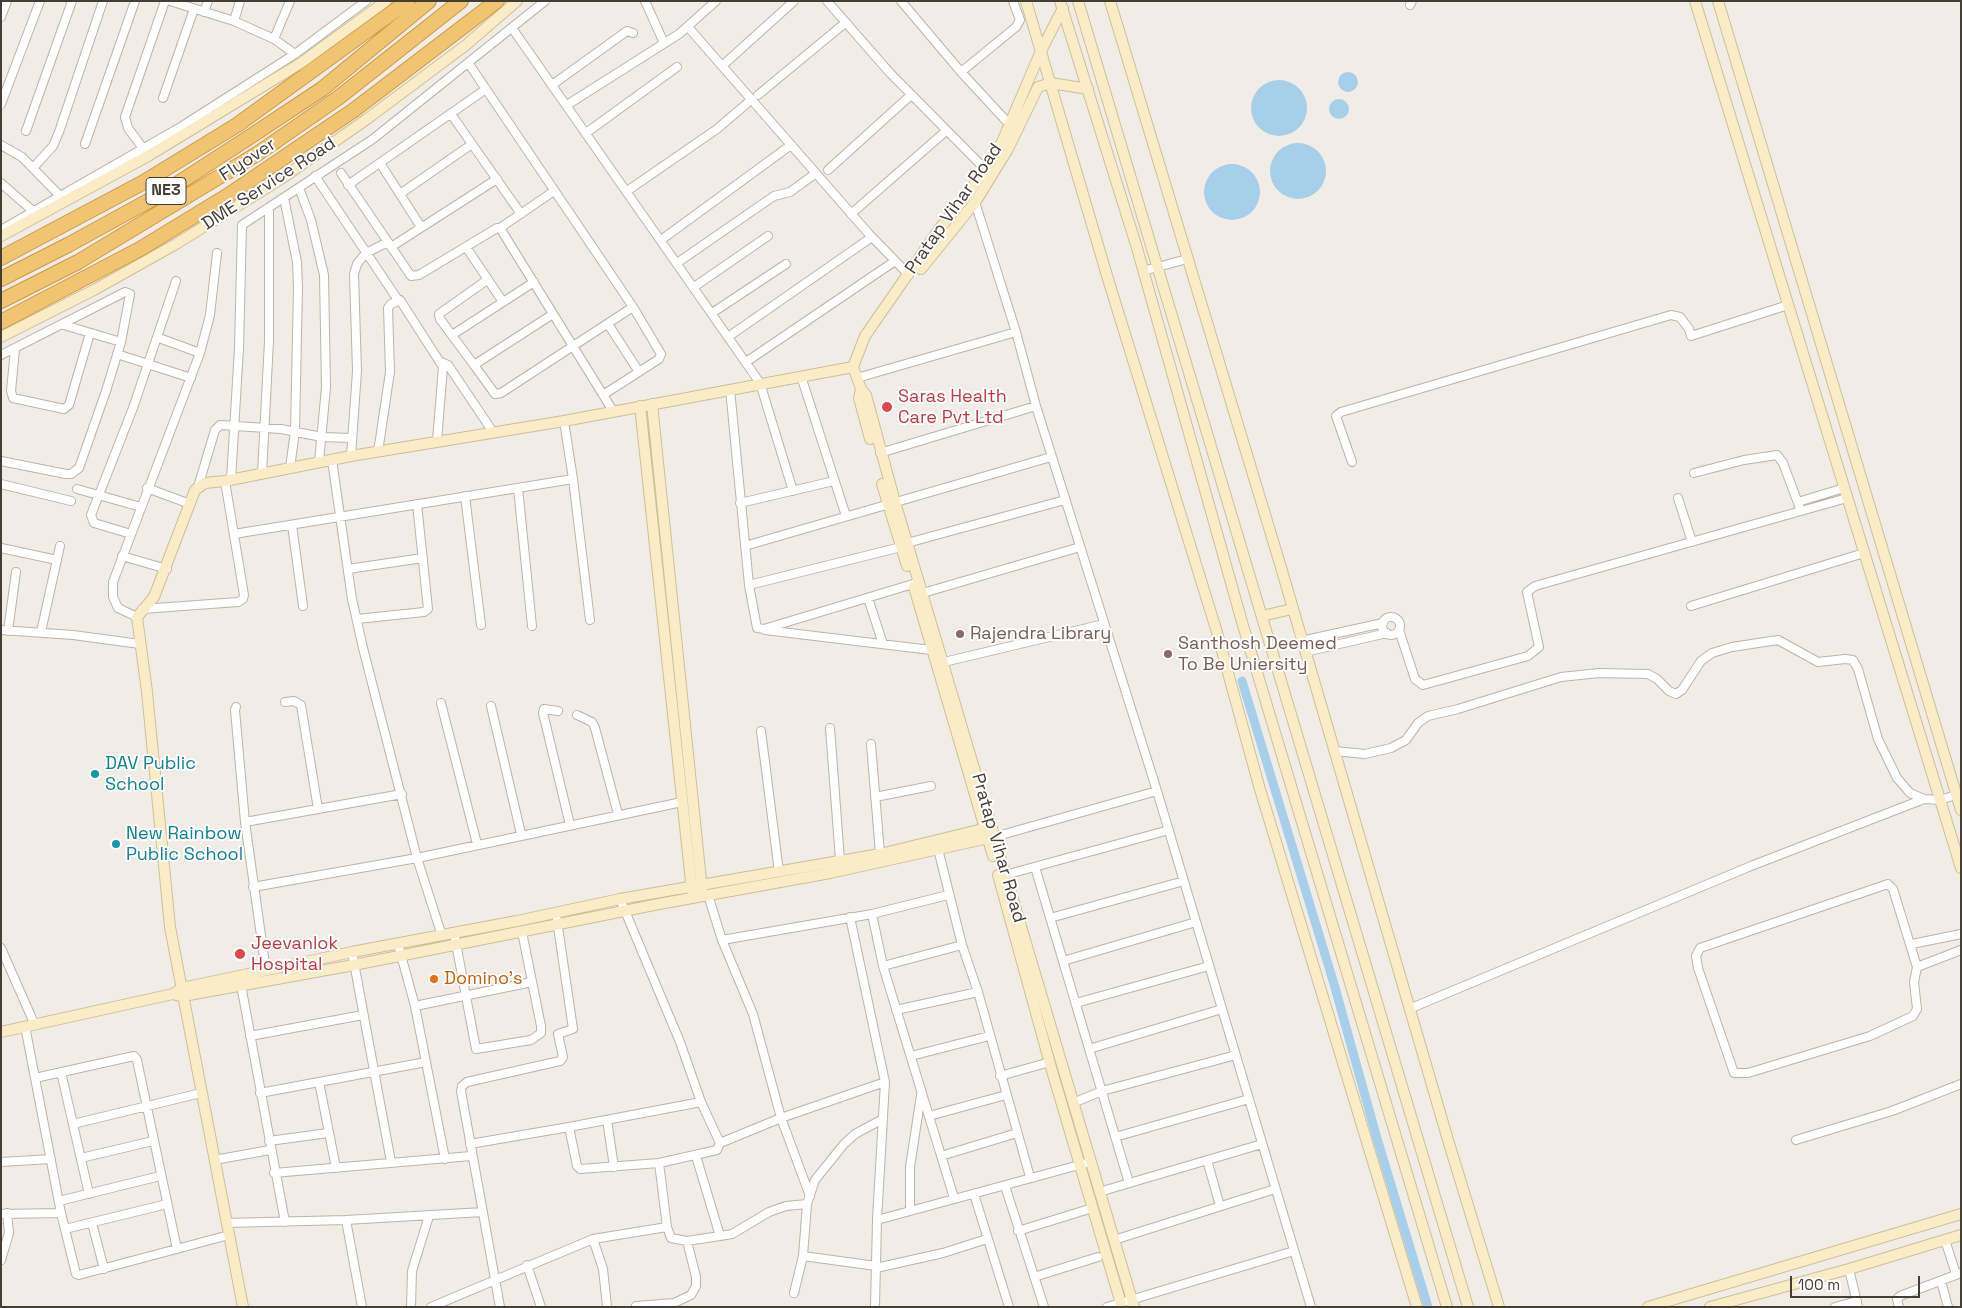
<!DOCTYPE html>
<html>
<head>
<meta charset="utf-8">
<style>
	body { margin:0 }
	#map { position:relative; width:1962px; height:1308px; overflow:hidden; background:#f1ede6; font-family:"Space Grotesk",sans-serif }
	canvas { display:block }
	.frame { position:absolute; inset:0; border:2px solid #433e36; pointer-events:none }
	.scale { position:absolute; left:1790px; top:1276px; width:130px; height:22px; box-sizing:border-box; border:2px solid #433e36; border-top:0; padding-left:6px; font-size:15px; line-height:18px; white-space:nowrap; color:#433e36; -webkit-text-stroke:4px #fff; paint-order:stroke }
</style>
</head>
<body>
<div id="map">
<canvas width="1962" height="1308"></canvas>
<div class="frame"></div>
<div class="scale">100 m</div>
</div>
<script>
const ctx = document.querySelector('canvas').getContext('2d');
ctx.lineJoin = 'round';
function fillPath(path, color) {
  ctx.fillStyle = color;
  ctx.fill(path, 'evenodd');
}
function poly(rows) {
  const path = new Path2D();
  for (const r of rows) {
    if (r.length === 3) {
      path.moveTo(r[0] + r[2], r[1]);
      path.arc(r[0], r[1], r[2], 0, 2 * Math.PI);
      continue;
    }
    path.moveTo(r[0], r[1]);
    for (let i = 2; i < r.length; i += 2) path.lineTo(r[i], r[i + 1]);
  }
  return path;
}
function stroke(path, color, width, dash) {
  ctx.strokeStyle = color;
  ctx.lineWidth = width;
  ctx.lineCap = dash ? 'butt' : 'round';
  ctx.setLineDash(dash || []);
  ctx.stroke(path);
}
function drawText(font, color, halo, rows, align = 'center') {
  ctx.font = font + ' "Space Grotesk",sans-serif';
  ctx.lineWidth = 4;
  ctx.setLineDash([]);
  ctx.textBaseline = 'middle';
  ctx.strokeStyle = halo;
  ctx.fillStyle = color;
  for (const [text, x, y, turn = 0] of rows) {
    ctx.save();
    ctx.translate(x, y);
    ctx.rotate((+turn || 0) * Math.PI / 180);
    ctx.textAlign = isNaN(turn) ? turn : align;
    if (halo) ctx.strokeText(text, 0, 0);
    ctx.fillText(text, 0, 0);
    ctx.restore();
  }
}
fillPath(poly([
	[1348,82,10],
	[1279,108,28],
	[1339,109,10],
	[1298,171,28],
	[1232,192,28]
]), '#a7cfe9');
stroke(poly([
	[1242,681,1334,984,1376,1135,1428,1307]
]), '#a7cfe9', 9);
const street = poly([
	[170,1,234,21,274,39,295,54],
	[645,1,664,43],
	[827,1,890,73,985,169],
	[901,1,961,72,1010,125],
	[1410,5,1412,1],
	[204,12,208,1],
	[1,17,7,1],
	[234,21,240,1],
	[688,27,869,234,909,275],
	[512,28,760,383,793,491],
	[274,39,290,1],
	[469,64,633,307,501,393,495,394,474,365,553,314],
	[722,66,794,1],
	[961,72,1016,27,1020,20,1013,1],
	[552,85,627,31,633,33],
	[758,95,845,23],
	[163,98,194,9],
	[1,104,40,1],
	[567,105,679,34,716,1],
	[451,114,521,214],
	[26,131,72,1],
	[586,133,677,67],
	[85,144,135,1],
	[1,145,22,157,63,199],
	[145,151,128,128,125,117,165,1],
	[380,163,421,227],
	[33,168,53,146,59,132,103,1],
	[828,170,911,95],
	[341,173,411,276,419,275,497,228,500,228,613,411],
	[315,176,398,300],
	[1,183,34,212],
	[348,185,486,89],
	[299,188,311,220,324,275,326,387,319,462],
	[627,191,717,129,751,100],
	[400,194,472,144],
	[284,198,297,262,298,288,295,431,290,468],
	[974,199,1016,332,1036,406,1157,791,1311,1307],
	[851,214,946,131],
	[500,228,554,191],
	[1,230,179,128,295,54,366,1],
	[661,240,791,145],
	[391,247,497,179],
	[466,247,503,302],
	[677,263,774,196,790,192,816,173],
	[1143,271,1187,259],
	[694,287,768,236],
	[712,313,786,264],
	[608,324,639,372],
	[64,325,121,342],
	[452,335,534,282],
	[728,337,872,237],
	[159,338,200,353],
	[15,349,11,391,13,398,64,409,69,405,90,333],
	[117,354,191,378],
	[1,355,125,292,130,294,121,342,106,391,79,468,71,474,66,474,1,461],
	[441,362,448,365,493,432],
	[746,362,895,261],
	[474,365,440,319,439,314,487,280],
	[801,376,846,516],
	[857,378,1016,332],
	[730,389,749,585,757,628,764,629,913,584],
	[603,395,659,359,661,354,633,307],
	[378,452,390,372,388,308,391,304,400,300,443,367,437,441],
	[880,453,1036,406],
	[351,456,357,371,354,274,357,264,366,253,388,242],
	[332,460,352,599,363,648,417,858,442,936],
	[1352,462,1336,416,1341,412,1671,315,1680,317,1689,329,1691,336,1788,305],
	[1694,473,1744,460,1777,455,1783,463,1801,511],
	[262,474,269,341,269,208],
	[573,479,590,620],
	[231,480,239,348,242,225,373,139,545,1],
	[1,484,71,501],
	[198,487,215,430,220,425,281,429,322,437,352,438],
	[147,488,190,504],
	[518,488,532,626],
	[77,489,141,507],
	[465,496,481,625],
	[1678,498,1692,542],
	[1798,502,1844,488],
	[740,503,834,481],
	[292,525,303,606],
	[131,534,94,523,91,515,133,408,176,281],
	[234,534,573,479,564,421],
	[907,543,1065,500],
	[745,546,1051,457],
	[1,548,57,560],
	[122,556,167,569],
	[348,569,423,558],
	[749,585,901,547],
	[923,593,1080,547],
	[868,598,883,644],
	[1691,606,1864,553],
	[142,609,238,602,243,599,244,595,225,481],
	[137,617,118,608,113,597,113,582,200,353,210,315,217,253],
	[1391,626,9],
	[357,619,424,612,428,609,417,504],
	[1,630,73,635,140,644],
	[765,630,931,650],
	[1399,630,1415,679,1423,685,1528,656,1539,647,1527,592,1535,586,1847,498],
	[8,631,16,572],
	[41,632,60,546],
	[1301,641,1383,623],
	[1305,652,1387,633],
	[944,662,1104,624],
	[285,702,294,701,301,705,318,809],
	[441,703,477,844],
	[491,706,521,834],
	[236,707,235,710,245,822,266,971],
	[558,711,544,709,543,713,570,825],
	[577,715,592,722,595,728,618,814],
	[830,728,840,860],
	[761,731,779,872],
	[871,744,880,854],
	[1334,751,1365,754,1391,748,1406,740,1418,723,1428,716,1458,709,1561,677,1599,673,1648,674,1657,679,1669,691,1676,694,1682,690,1701,661,1712,653,1732,647,1778,640,1818,662,1845,659,1853,660,1858,669,1878,739,1897,778,1910,793,1924,799,1940,800,1956,795],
	[875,797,931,786],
	[245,822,402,794],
	[994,837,1157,791],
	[938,849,962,945,978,992,1030,1177],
	[1035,867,1129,1183],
	[1005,875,1169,830],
	[1888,884,1893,889,1917,967,1914,982,1917,1009,1913,1016,1870,1036,1837,1046,1748,1073,1734,1073,1698,968,1696,956,1700,948,1888,884],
	[253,887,417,858,682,802],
	[708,895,722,940,753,1014,781,1118,810,1196],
	[872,914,883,966,954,1198],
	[850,917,885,1082,877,1220,1090,1162],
	[1050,918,1184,881],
	[454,933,476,1049,531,1040,541,1033,541,1026,522,932],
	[722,940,872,914,948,895],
	[398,944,415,1006,445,1159],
	[1912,944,1961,934],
	[1,948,34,1023],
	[352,952,391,1162],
	[1063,961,1196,922],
	[883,966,962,945],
	[1917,967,1961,950],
	[241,985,285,1222],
	[1076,1003,1209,966],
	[415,1006,532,982],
	[1409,1009,1751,866,1924,799],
	[896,1010,978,992],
	[25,1026,61,1213,76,1274,79,1275,229,1235],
	[250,1036,363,1015],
	[1089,1049,1222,1009],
	[911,1056,989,1036],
	[61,1072,89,1194],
	[1000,1076,1050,1062],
	[35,1078,134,1056,137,1060,177,1249],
	[319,1082,336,1168],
	[260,1093,426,1062],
	[701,1102,720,1143],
	[1073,1103,1102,1091,1236,1055],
	[929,1116,1006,1095],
	[607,1120,614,1167],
	[73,1124,201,1093],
	[569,1127,701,1102,680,1042,620,899],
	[1115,1137,1249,1099],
	[1796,1140,1892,1111,1961,1084],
	[269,1141,328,1133],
	[470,1144,569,1127,577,1166,580,1169,659,1163,717,1150,720,1143,781,1118,885,1082],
	[941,1156,1017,1133],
	[81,1158,153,1141],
	[214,1160,270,1150],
	[1207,1160,1220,1206],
	[1,1162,51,1159],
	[659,1163,667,1227,671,1238,687,1241,720,1236,696,1156],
	[274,1173,471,1156],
	[1005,1186,1044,1307],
	[1099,1192,1262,1144],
	[974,1194,1009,1307],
	[59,1201,160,1176],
	[910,1210,910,1167,921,1095],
	[1,1214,61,1213],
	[346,1220,483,1212],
	[92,1223,104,1269],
	[226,1223,346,1220,362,1307],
	[65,1229,167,1204],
	[1018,1231,1086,1210],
	[720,1236,732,1234,769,1212,786,1206,807,1204],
	[593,1239,603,1269,607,1307],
	[1114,1240,1275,1189],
	[1945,1240,1956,1274],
	[803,1256,876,1266],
	[1,1260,9,1233,7,1213],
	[527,1265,541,1307],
	[876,1268,943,1253,987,1239],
	[1849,1269,1858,1307],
	[1034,1277,1098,1257],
	[1941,1281,1948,1307],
	[794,1293,803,1256,807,1204,815,1180,844,1144,855,1134,883,1119],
	[636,1306,674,1303,691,1295,696,1286,696,1277,687,1241],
	[411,1307,412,1271,429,1216],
	[431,1307,593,1239,667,1227],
	[500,1307,461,1091,462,1086,467,1082,560,1061,563,1057,558,1034,573,1029,557,920],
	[875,1307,877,1220],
	[1107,1307,1294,1251],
	[1835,1307,1857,1301],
	[1899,1307,1897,1299,1900,1296,1961,1273]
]);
const secondary = poly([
	[1026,1,1108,279,1216,629,1259,786,1417,1307],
	[1060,1,1137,248,1242,622,1447,1307],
	[1078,1,1468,1307],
	[1110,1,1280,564,1448,1140,1499,1307],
	[1695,1,1961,868],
	[1718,1,1961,810],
	[1063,8,1041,51,1002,142,968,194,940,228,865,336,853,367,861,389,866,395,895,502,1134,1307],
	[1,236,148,156,301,63,386,1],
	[921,269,976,201,1008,149,1038,87,1051,83,1088,89],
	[1,337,94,290,176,244,281,179,367,119,466,45,517,1],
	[861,389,859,398,870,439],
	[652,404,702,890],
	[640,406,692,891],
	[882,484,907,566],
	[914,587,993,856],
	[1262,616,1292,609],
	[998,875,1052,1071,1122,1307],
	[176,995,183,996,354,965,659,904,830,873,993,837],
	[1,1032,173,994,182,988,352,952,517,921,620,899,880,854,991,827],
	[243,1307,170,927,147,692,137,617,154,597,195,490,205,483,225,481,351,456,564,421,853,367],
	[1648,1307,1961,1214],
	[1710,1307,1849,1269,1961,1235]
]);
const highway = poly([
	[1,258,144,182,237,125,408,1],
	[1,279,68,245,163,193,245,140,322,89,429,1],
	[1,301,78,262,257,154,338,98,461,1],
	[1,322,140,249,227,196,354,110,497,1]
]);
stroke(street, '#bbb5a9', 10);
stroke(secondary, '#cdbf99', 12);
stroke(highway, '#ce9843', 16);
stroke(street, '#fff', 8);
stroke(secondary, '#f9ecc7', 10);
stroke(highway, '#f0c472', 14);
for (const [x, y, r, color] of [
	[887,407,6,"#e0444e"],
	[960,634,5,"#8d6e63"],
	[1168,654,5,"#8d6e63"],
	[95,774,5,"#0f9aa8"],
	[116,844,5,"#0f9aa8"],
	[240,954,6,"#e0444e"],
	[434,979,5,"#e8710a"]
]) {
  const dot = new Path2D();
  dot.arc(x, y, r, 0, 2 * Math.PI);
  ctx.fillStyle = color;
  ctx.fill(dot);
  stroke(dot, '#fff', 2);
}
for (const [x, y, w] of [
	[166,191,40]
]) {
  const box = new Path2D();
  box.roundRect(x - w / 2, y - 13.5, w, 27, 4);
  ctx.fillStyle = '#fff';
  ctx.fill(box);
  stroke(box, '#433e36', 1);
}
drawText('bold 16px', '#433e36', null, [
	["NE3",166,191]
]);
drawText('18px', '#433e36', '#fff', [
	["Flyover",248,160,-33],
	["DME Service Road",269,184,-33],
	["Pratap Vihar Road",954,209,-55],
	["Pratap Vihar Road",998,848,74]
]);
drawText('18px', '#be3a42', '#fff', [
	["Saras Health",898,397],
	["Care Pvt Ltd",898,418],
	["Jeevanlok",251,944],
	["Hospital",251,965]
], 'left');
drawText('18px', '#785e54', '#fff', [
	["Rajendra Library",970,634],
	["Santhosh Deemed",1178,644],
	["To Be Uniersity",1178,665]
], 'left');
drawText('18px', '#0d838f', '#fff', [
	["DAV Public",105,764],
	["School",105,785],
	["New Rainbow",126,834],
	["Public School",126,855]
], 'left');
drawText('18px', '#c56008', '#fff', [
	["Domino's",444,979]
], 'left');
</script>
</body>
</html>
